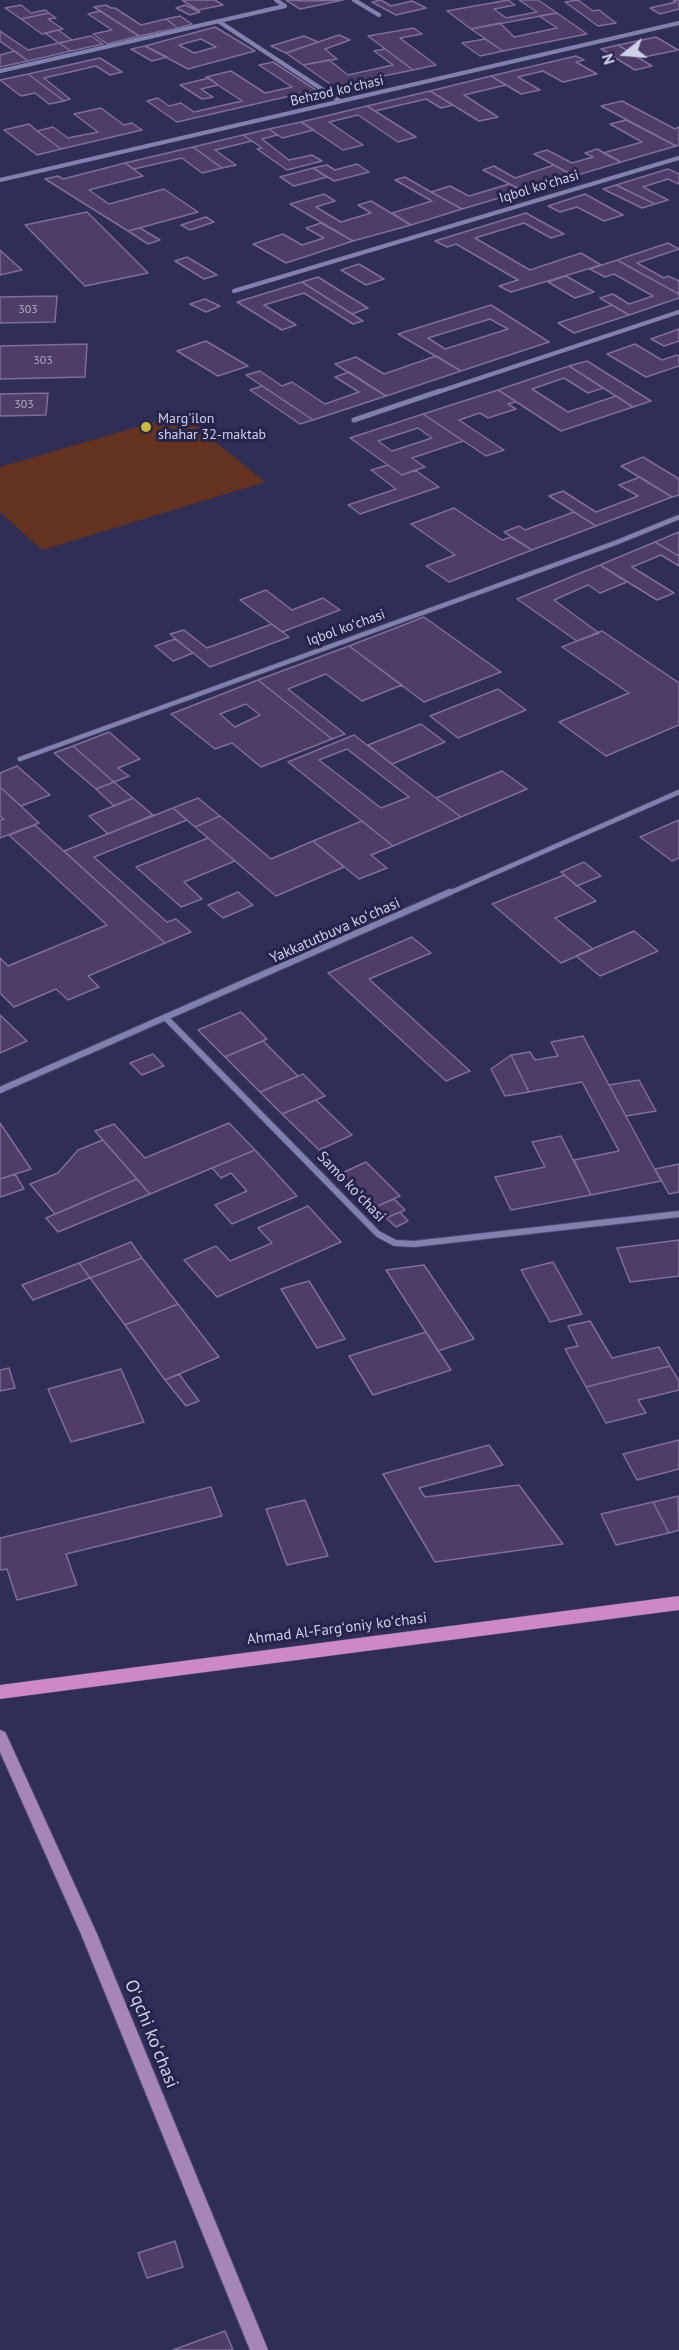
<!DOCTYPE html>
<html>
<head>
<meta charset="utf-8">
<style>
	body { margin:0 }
	#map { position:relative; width:679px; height:2350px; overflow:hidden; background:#2f2e56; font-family:"PT Sans",sans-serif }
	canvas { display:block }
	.north { position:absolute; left:595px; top:24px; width:60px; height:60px; -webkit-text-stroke:4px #26244b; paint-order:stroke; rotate:253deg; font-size:16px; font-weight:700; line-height:24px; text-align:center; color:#cfd0e9 }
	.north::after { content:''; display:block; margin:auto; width:21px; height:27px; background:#cfd0e9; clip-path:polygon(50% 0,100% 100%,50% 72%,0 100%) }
</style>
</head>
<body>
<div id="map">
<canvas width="679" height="2350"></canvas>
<div class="north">N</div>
</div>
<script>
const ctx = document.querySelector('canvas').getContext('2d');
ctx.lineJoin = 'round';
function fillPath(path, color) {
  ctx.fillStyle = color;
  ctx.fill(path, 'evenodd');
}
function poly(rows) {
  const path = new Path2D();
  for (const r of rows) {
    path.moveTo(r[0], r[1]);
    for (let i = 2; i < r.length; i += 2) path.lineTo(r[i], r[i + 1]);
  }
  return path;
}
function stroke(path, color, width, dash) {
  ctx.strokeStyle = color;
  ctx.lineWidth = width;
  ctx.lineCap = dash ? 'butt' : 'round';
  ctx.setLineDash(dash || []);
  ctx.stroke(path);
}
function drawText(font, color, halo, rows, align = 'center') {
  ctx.font = font + ' "PT Sans",sans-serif';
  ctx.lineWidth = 6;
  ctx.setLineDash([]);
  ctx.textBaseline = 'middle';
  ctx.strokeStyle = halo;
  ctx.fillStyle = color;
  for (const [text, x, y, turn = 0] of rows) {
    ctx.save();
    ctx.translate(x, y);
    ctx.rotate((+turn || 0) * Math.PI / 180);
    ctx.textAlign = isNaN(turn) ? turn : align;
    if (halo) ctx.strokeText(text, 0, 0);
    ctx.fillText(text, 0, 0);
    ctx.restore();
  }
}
fillPath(poly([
	[181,414,265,482,42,550,0,512,0,467]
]), '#64331f');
const building = poly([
	[182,0,215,0,223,5,198,10,182,0],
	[286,0,305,1,343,0,300,9,286,0],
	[381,0,391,6,412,1,426,8,396,15,372,2,381,0],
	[508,0,515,5,494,9,506,18,537,12,519,0,538,0,557,13,471,29,447,11,508,0],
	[578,0,593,11,599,10,616,23,598,26,565,2,578,0],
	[673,0,679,0,679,9,660,14,650,8,676,2,673,0],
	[21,5,31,13,45,10,49,13,21,19,5,8,21,5],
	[106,5,111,8,115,8,141,25,166,19,178,28,139,36,94,7,106,5],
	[185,5,200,12,190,15,176,8,185,5],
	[100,11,139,36,107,44,93,34,112,30,88,14,100,11],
	[49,13,56,18,48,19,63,29,42,34,21,19,49,13],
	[557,13,587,34,503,51,471,29,500,23,514,37,557,28,539,16,557,13],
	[180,16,192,24,178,28,166,19,180,16],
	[215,27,255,51,188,69,145,46,215,27],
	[201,39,216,47,194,53,179,45,201,39],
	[414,28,422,34,400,38,436,65,413,70,368,36,414,28],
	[58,30,72,40,59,43,45,33,58,30],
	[0,31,28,50,59,43,71,51,28,61,0,41,0,31],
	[339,35,350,40,325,49,337,59,303,65,286,53,339,35],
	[91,36,103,44,71,51,59,43,91,36],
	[304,36,318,42,286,53,271,46,304,36],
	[656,37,678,50,639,58,618,45,656,37],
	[485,39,503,51,480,56,462,43,485,39],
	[618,45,639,58,652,66,635,70,601,49,618,45],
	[145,46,167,57,152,61,131,49,145,46],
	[385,49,413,70,333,86,303,65,329,60,348,75,393,65,374,51,385,49],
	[15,51,28,61,0,67,0,55,15,51],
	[576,56,584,60,576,62,597,74,563,82,543,71,518,77,540,90,521,94,491,76,576,56],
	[100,58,122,72,110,75,96,66,44,78,70,99,64,101,28,74,100,58],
	[273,62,316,90,177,122,147,101,158,98,169,106,181,103,194,112,242,101,206,77,231,71,265,93,292,87,259,65,273,62],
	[28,74,64,101,49,104,35,93,21,96,0,80,28,74],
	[491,76,506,85,464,95,498,117,479,121,430,91,491,76],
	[209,78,218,85,201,89,213,97,202,99,180,85,209,78],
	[430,91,453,105,441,108,426,99,375,111,367,106,430,91],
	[622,101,675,129,679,127,679,145,676,146,601,106,622,101],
	[367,106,416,137,398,142,358,115,329,122,363,145,343,150,301,122,367,106],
	[101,108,124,125,132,123,142,130,61,149,37,131,53,127,68,138,98,132,74,114,101,108],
	[626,120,676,146,621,162,603,153,642,142,610,124,626,120],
	[301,122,314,130,282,138,269,129,301,122],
	[29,124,37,131,61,149,37,155,4,130,29,124],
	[269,129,277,135,262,139,289,160,312,155,322,161,287,170,257,149,262,148,243,135,269,129],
	[243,135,252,141,215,150,236,165,222,168,193,147,243,135],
	[193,147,222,168,202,173,182,158,134,169,125,163,193,147],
	[597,149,621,162,574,176,534,154,547,150,572,163,593,157,585,153,597,149],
	[125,163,143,176,89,190,109,204,164,189,198,212,128,231,45,179,58,176,63,179,125,163],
	[357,164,369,172,334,181,313,168,327,165,335,170,357,164],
	[554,165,574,176,523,191,483,170,494,166,515,178,554,165],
	[313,168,327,177,294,186,280,177,313,168],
	[668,169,679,174,679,184,668,179,643,187,668,200,655,204,616,185,668,169],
	[405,177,431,192,462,209,411,225,392,213,432,201,395,180,405,177],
	[509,184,523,191,462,209,431,192,450,186,469,196,509,184],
	[616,185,655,204,642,208,603,189,616,185],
	[324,194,335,201,316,207,341,222,371,213,358,205,371,201,411,225,353,241,290,204,324,194],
	[585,194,623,215,604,221,577,207,560,212,548,206,585,194],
	[87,212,148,273,85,286,25,225,87,212],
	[526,213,564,234,551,238,524,223,475,238,530,270,581,253,601,265,511,292,499,286,518,280,456,244,447,247,435,241,526,213],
	[206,217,214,222,190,230,181,225,206,217],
	[321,223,353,241,286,263,253,244,283,234,302,245,324,238,306,228,321,223],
	[140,228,160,240,148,244,128,231,140,228],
	[668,243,679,249,637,263,664,278,668,276,679,281,679,294,617,260,668,243],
	[0,250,22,270,0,275,0,250],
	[187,257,217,275,204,279,175,261,187,257],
	[617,260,679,294,679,298,629,315,600,298,613,294,629,304,653,296,614,274,605,277,590,269,617,260],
	[359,264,384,279,366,285,341,270,359,264],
	[566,276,594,292,575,298,548,282,566,276],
	[318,277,342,292,368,308,352,314,302,282,318,277],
	[302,282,352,314,363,321,353,324,304,293,264,305,296,325,282,330,237,302,302,282],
	[57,296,55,322,0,323,0,297,57,296],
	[205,299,220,306,206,312,190,304,205,299],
	[491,305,549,342,461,371,398,334,491,305],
	[490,319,508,329,445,349,428,338,490,319],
	[612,305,629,315,574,333,558,323,612,305],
	[679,329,679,341,664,346,651,339,679,329],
	[206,341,248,366,218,376,177,351,206,341],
	[87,344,85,377,0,379,0,346,87,344],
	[635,344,662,360,677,355,679,356,679,366,646,377,607,354,635,344],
	[436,356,461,371,386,396,335,364,356,357,384,374,436,356],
	[587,361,651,401,633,407,569,366,587,361],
	[569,366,603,388,588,393,564,378,532,389,568,412,616,396,633,407,561,431,498,390,569,366],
	[260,371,282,386,292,382,325,404,359,392,335,377,349,372,386,396,313,420,246,375,260,371],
	[262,386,313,420,300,424,250,390,262,386],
	[498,390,516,402,508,404,516,409,488,418,480,413,459,420,504,450,486,456,423,414,498,390],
	[48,393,46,415,0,416,0,394,48,393],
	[423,414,463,441,412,458,425,467,402,475,350,438,423,414],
	[418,428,432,438,392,451,378,441,418,428],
	[643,457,679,479,679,495,672,497,621,466,643,457],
	[388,465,402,475,415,470,439,487,360,514,348,505,396,489,371,470,388,465],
	[640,477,672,497,596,526,549,496,563,491,596,512,638,496,619,485,640,477],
	[454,508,502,540,511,537,532,550,449,582,426,566,455,555,411,524,454,508],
	[574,512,596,526,532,550,504,532,519,526,525,530,574,512],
	[679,532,679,556,655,542,679,532],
	[655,542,679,556,679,566,661,555,632,567,674,593,657,600,600,565,655,542],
	[600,565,627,582,600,593,588,585,554,600,599,633,577,641,517,599,600,565],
	[266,590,292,610,323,598,340,610,282,632,240,600,266,590],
	[424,617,501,672,424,702,349,646,424,617],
	[272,624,289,637,210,667,170,634,184,630,207,648,272,624],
	[602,631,679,683,679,725,606,756,559,722,629,693,562,647,602,631],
	[175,639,193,653,173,661,155,646,175,639],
	[349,646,402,685,362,701,326,674,288,689,345,734,332,739,258,680,349,646],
	[258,680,332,739,261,767,232,743,215,749,171,714,258,680],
	[246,704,260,715,235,727,220,714,246,704],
	[498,689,526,710,458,738,430,716,498,689],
	[421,724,445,742,392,764,368,745,421,724],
	[109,732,140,759,118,768,129,776,114,782,73,746,109,732],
	[354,735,436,798,461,817,393,846,288,762,354,735],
	[347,749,409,797,381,808,319,760,347,749],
	[73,746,114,782,96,789,54,753,73,746],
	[17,766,50,795,21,806,0,787,0,773,17,766],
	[502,771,527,789,461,817,436,798,502,771],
	[114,782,133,798,114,806,96,789,114,782],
	[0,787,21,806,39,823,0,838,0,820,4,819,0,816,0,787],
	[133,798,153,815,108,834,89,816,133,798],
	[198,798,220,816,195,827,173,808,198,798],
	[173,808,187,820,94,857,167,922,176,919,191,932,165,943,64,851,173,808],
	[220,816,271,859,313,841,344,867,276,896,195,827,220,816],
	[679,820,679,858,672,861,640,837,679,820],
	[362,821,393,846,371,855,387,868,359,879,313,841,362,821],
	[35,825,165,943,88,976,99,987,68,1000,56,989,14,1007,0,993,0,958,8,966,107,925,9,835,35,825],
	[208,838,235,861,184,882,202,899,181,907,136,867,208,838],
	[584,862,601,876,577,886,561,872,584,862],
	[564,875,596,901,555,918,593,949,561,963,492,904,564,875],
	[238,892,253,905,223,918,208,905,238,892],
	[634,931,658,951,600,976,576,956,634,931],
	[412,937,431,953,369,979,470,1071,446,1081,328,973,412,937],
	[241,1012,267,1039,225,1057,198,1030,241,1012],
	[0,1015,27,1041,0,1053,0,1015],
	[583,1036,609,1085,661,1181,591,1195,574,1160,619,1151,582,1082,529,1092,511,1055,530,1052,535,1060,558,1056,551,1042,583,1036],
	[263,1041,298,1076,260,1092,225,1057,263,1041],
	[153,1054,164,1066,142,1075,130,1063,153,1054],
	[511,1055,529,1092,505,1096,491,1069,511,1055],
	[303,1074,325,1096,282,1114,260,1092,303,1074],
	[639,1080,656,1111,626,1116,609,1085,639,1080],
	[316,1100,352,1135,319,1150,282,1114,316,1100],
	[0,1123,31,1169,0,1179,0,1123],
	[229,1123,255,1150,150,1194,95,1131,114,1124,145,1158,229,1123],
	[561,1136,591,1195,511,1210,495,1177,545,1167,532,1142,561,1136],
	[103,1140,137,1179,55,1214,30,1184,58,1173,78,1150,103,1140],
	[255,1150,297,1196,232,1224,215,1205,247,1191,231,1173,221,1178,212,1168,255,1150],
	[366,1162,400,1196,375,1207,342,1173,366,1162],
	[679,1164,679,1192,669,1194,655,1169,679,1164],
	[15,1174,24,1189,0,1197,0,1179,15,1174],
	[137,1179,150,1194,58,1232,46,1218,137,1179],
	[394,1199,405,1210,386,1218,375,1207,394,1199],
	[308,1206,341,1242,217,1297,184,1260,216,1246,230,1261,272,1243,258,1228,308,1206],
	[400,1212,408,1221,396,1227,386,1218,400,1212],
	[679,1240,679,1276,630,1282,617,1248,679,1240],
	[131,1242,142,1258,90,1278,79,1263,131,1242],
	[142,1258,178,1304,125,1325,90,1278,142,1258],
	[553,1262,582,1314,550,1322,521,1270,553,1262],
	[79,1263,90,1278,33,1300,22,1285,79,1263],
	[424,1265,474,1339,438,1351,386,1270,424,1265],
	[309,1281,345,1339,317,1348,281,1289,309,1281],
	[178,1304,219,1357,165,1380,125,1325,178,1304],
	[590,1321,612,1358,659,1347,670,1366,586,1387,565,1349,578,1346,568,1326,590,1321],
	[426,1332,451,1370,373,1395,349,1356,426,1332],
	[670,1366,679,1381,679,1390,638,1400,646,1413,606,1423,586,1387,670,1366],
	[9,1368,15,1388,0,1391,0,1370,9,1368],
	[121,1369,144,1422,71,1442,48,1389,121,1369],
	[179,1374,199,1401,186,1406,165,1380,179,1374],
	[679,1440,679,1469,637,1480,623,1454,679,1440],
	[489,1445,503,1465,419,1488,425,1497,519,1485,563,1544,435,1562,383,1474,489,1445],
	[211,1487,222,1516,66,1554,77,1585,17,1600,7,1569,0,1570,0,1538,211,1487],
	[678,1496,679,1530,669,1533,653,1502,678,1496],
	[305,1500,328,1556,287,1565,266,1509,305,1500],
	[653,1502,669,1533,616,1545,601,1514,653,1502],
	[175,2241,183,2267,147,2278,138,2253,175,2241],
	[225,2331,233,2350,173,2350,225,2331]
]);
fillPath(building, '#4e3d66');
stroke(building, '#806e9a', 1.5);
const minorFar2 = poly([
	[354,0,379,15],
	[218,21,340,101],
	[0,71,285,6,276,0],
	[0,180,679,23],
	[234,291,679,158],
	[435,393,679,312]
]);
const minorFar1 = poly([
	[354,420,440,391],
	[20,759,615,543,679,517],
	[447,894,679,792]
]);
const minor = poly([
	[166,1018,378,1234,395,1243,414,1244,679,1214],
	[0,1090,450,892]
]);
const secondary = poly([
	[0,1730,5,1732,7,1736,97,1934,268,2350,250,2350,81,1934,0,1752,0,1730]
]);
const primary = poly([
	[679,1596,679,1610,0,1699,0,1685,679,1596]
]);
stroke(minorFar2, '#4b496b', 4.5);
stroke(minorFar1, '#4b496b', 6);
stroke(minor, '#4b496b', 8);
stroke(secondary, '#4b496b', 2);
stroke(primary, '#4b496b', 1);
stroke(minorFar2, '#8081af', 4);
stroke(minorFar1, '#8081af', 4.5);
stroke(minor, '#8081af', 6);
fillPath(secondary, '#a685bb');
fillPath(primary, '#cc89c6');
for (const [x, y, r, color] of [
	[146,427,6,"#c9bb3a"]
]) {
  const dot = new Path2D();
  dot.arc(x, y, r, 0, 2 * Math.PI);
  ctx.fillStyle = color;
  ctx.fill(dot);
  stroke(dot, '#26244b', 2);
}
drawText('12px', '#afabc8', null, [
	["303",28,310],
	["303",43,361],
	["303",24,405]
]);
drawText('14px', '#cfd0e9', '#26244b', [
	["Behzod koʻchasi",337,91,-13],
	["Iqbol koʻchasi",539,187,-17],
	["Iqbol koʻchasi",346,628,-20]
]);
drawText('14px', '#cfd0e9', '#26244b', [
	["Marg'ilon",158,419],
	["shahar 32-maktab",158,435]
], 'left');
drawText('15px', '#cfd0e9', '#26244b', [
	["Yakkatutbuva koʻchasi",335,931,-24],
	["Samo koʻchasi",351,1187,46],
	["Ahmad Al-Fargʻoniy koʻchasi",337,1629,-7]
]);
drawText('18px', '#cfd0e9', '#26244b', [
	["Oʻqchi koʻchasi",151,2034,68]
]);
</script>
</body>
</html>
